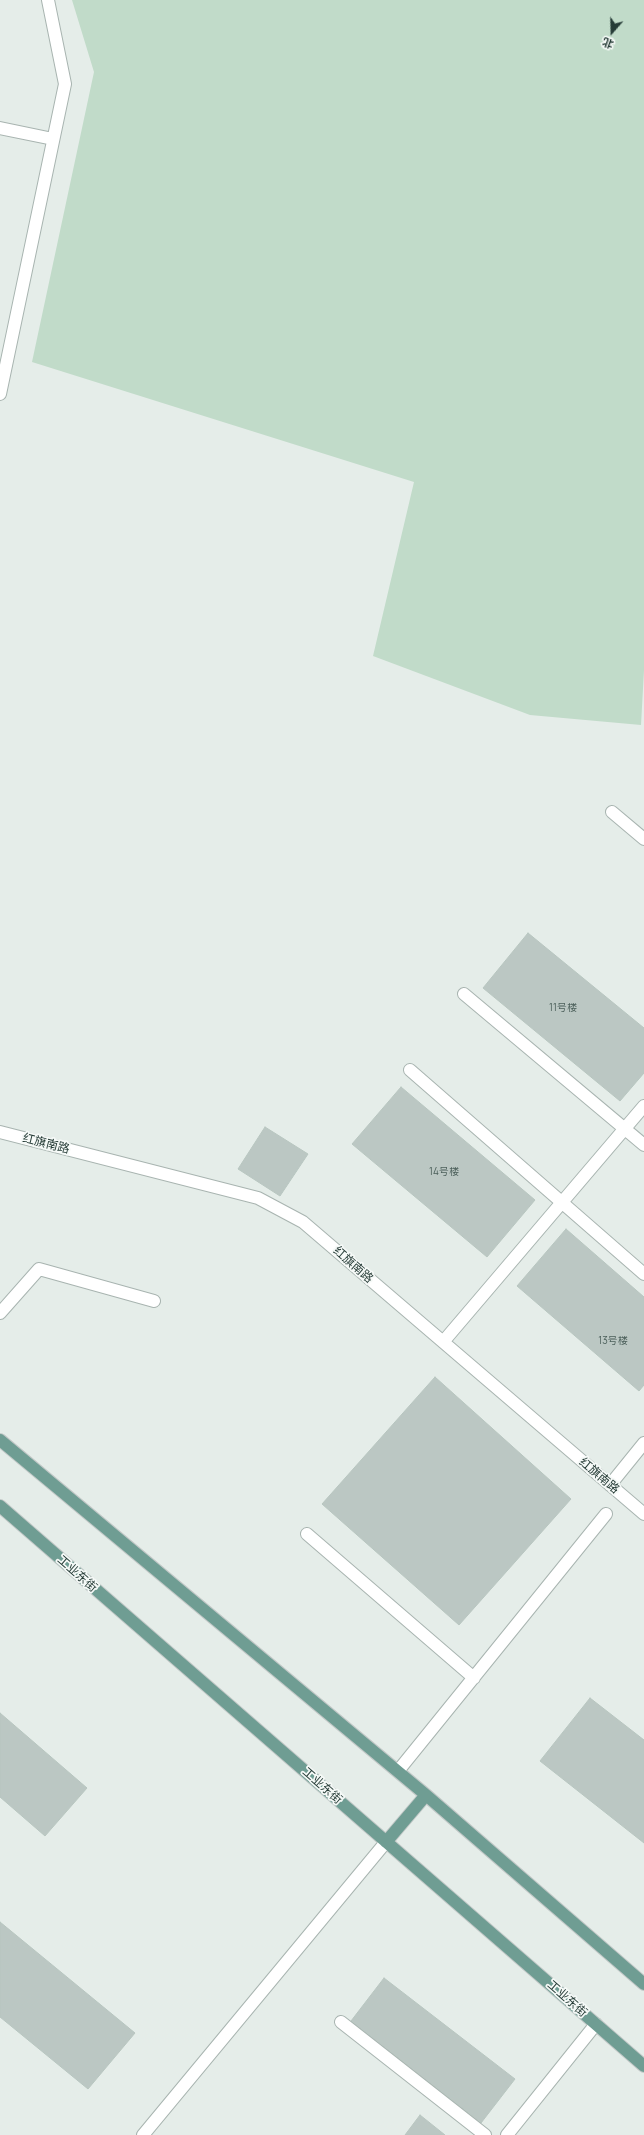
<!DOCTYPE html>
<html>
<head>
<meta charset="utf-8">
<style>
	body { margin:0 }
	#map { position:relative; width:644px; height:2135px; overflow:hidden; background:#e5ede9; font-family:Manrope,"Noto Sans SC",sans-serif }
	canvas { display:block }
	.north { position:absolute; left:592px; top:12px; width:40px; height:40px; -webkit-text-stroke:3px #f5f9f7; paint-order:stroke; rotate:200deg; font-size:11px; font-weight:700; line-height:16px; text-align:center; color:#263c37 }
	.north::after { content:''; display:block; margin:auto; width:14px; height:18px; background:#263c37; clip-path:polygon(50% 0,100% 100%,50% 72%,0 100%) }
</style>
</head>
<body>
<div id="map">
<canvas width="644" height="2135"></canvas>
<div class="north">北</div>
</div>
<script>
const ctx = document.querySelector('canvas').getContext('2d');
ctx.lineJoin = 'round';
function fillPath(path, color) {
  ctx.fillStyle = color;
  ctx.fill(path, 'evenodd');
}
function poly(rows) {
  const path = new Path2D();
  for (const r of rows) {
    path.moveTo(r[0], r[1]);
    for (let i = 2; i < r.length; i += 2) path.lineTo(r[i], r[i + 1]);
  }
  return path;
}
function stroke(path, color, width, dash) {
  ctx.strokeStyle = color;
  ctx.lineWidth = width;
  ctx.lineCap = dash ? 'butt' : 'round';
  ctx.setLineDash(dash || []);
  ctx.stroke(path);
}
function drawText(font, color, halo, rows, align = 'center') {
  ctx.font = font + ' Manrope,"Noto Sans SC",sans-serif';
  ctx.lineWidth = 3.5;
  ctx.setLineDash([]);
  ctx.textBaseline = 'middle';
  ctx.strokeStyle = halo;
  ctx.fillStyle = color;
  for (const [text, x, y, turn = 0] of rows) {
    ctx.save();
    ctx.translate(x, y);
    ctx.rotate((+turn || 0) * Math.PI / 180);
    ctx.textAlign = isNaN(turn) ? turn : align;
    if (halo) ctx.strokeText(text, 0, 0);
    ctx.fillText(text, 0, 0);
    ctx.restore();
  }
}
fillPath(poly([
	[72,0,644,0,644,670,641,725,530,715,373,656,414,482,32,362,94,72]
]), '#c1dbc9');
const building = poly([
	[528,933,644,1028,644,1073,620,1101,483,988,528,933],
	[401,1087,535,1200,487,1257,352,1144,401,1087],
	[265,1127,308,1154,280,1196,238,1169,265,1127],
	[566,1229,644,1297,644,1385,639,1391,517,1286,566,1229],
	[435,1377,571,1499,459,1625,322,1504,435,1377],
	[590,1698,644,1740,644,1843,540,1761,590,1698],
	[0,1713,87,1788,45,1836,0,1797,0,1713],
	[0,1922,135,2033,88,2089,0,2017,0,1922],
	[384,1978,515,2079,481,2123,351,2021,384,1978],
	[420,2115,445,2135,405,2135,420,2115]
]);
fillPath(building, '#bbc7c3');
stroke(building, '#b8c6c0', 1);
const service = poly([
	[0,128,53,139],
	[0,394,65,84,48,0],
	[0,1313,39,1269,154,1301],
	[307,1534,474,1678],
	[398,1771,606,1514]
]);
const minor = poly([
	[612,812,644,839],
	[464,994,644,1145],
	[410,1070,644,1274],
	[0,1132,258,1198,303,1222,644,1514],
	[443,1342,644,1106],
	[610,1485,644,1443],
	[341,2022,485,2135],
	[143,2135,386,1842],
	[507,2135,596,2024]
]);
const primary = poly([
	[0,1440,426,1795,644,1984],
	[0,1506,644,2066],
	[386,1842,426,1795]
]);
stroke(service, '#a8b4b0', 14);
stroke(minor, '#a8b4b0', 14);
stroke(primary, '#c2c8c7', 14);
stroke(service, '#fff', 12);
stroke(minor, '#fff', 12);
stroke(primary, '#6f9d93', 12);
drawText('10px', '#4b5f5a', null, [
	["11号楼",563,1008],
	["14号楼",444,1172],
	["13号楼",613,1341]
]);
drawText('12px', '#263c37', '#f5f9f7', [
	["红旗南路",46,1144,14],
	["红旗南路",353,1265,41],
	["红旗南路",599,1476,40],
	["工业东街",77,1574,41],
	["工业东街",322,1786,41],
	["工业东街",567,1999,41]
]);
</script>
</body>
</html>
